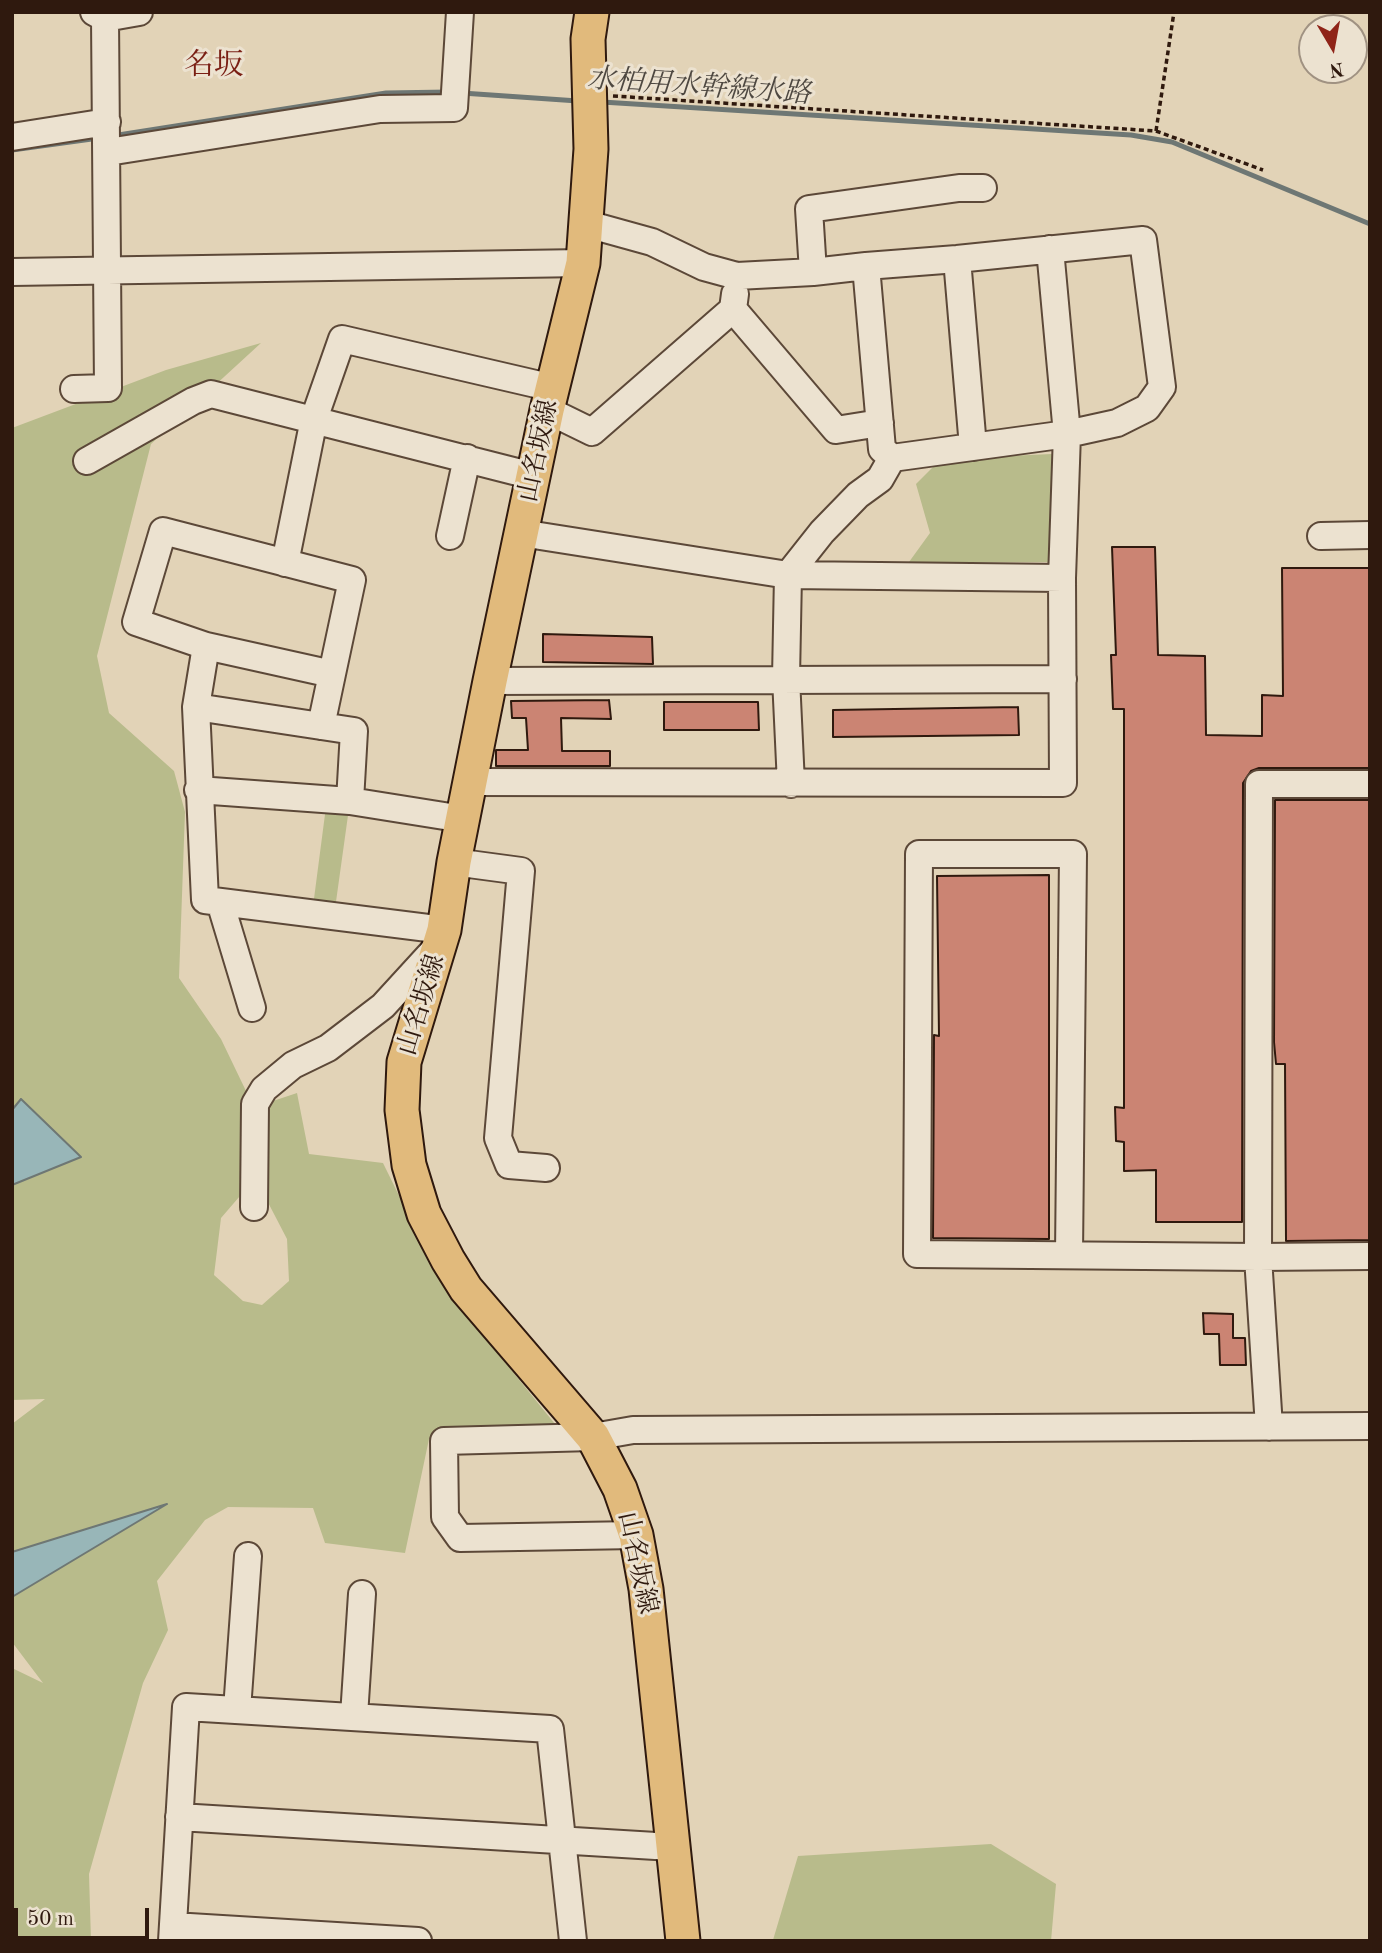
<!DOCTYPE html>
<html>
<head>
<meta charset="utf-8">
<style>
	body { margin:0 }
	#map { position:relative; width:1382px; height:1953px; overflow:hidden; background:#e2d3b7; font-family:"Old Standard TT",serif }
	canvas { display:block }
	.frame { position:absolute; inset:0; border:14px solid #2f190e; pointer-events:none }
	.north { position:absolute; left:1298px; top:14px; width:70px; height:70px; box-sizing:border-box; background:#ece2d0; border:2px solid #a09282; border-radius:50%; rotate:170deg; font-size:19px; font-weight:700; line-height:28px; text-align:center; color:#2f190e }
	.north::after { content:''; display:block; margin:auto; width:24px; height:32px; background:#8f2418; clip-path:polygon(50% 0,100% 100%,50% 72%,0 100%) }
	.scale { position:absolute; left:14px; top:1908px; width:135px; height:32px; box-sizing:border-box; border:4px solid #2f190e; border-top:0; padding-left:9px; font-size:21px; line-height:24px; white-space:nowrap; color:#2f190e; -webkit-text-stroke:5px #ece2d0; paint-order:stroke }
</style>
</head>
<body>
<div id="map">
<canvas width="1382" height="1953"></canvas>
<div class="frame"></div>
<div class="north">N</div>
<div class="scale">50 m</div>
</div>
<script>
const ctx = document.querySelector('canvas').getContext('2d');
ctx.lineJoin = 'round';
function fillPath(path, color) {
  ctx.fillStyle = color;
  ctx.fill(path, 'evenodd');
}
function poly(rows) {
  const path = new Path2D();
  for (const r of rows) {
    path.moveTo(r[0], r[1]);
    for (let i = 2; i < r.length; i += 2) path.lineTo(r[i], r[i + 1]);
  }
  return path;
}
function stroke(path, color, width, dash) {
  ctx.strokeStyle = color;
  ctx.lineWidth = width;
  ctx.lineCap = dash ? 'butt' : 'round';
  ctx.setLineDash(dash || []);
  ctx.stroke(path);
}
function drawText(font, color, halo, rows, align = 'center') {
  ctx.font = font + ' "Old Standard TT","Noto Serif JP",serif';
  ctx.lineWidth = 6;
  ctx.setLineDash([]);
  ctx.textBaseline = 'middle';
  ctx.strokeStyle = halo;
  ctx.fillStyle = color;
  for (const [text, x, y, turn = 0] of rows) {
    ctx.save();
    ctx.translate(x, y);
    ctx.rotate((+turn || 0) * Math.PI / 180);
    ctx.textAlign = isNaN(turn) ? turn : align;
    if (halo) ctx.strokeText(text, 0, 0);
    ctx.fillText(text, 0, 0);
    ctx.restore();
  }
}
fillPath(poly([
	[261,343,151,444,97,656,109,713,174,771,185,812,179,978,221,1039,246,1091,252,1182,221,1218,214,1275,243,1301,262,1305,289,1281,287,1239,261,1189,261,1105,297,1093,309,1154,383,1163,444,1287,559,1429,429,1439,405,1553,325,1543,313,1508,228,1507,205,1520,157,1581,168,1630,143,1683,89,1874,91,1941,12,1941,12,1668,43,1683,12,1642,12,1597,164,1506,12,1552,12,1424,45,1399,12,1400,12,1185,81,1157,20,1099,12,1110,12,428,166,370],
	[1052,454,1049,562,909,562,930,533,916,484,941,459],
	[327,799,350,801,334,916,312,914],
	[991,1844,1056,1884,1051,1941,773,1940,798,1856]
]), '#b8bb8b');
const water = poly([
	[21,1099,81,1157,12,1185,12,1110,21,1099],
	[167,1504,12,1597,12,1552,167,1504]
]);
fillPath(water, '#98b6b8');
stroke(water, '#6e7774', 2);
stroke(poly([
	[462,93,578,101],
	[602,102,1131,135,1172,142,1370,224],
	[112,136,386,93,449,92],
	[12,150,99,138]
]), '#6e7774', 5);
const building = poly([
	[1112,547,1155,547,1158,655,1205,656,1206,735,1262,736,1262,695,1283,696,1282,568,1370,568,1370,768,1259,768,1251,771,1243,783,1242,1222,1156,1222,1156,1170,1124,1171,1124,1142,1116,1141,1115,1107,1124,1108,1124,709,1113,709,1111,655,1116,655,1112,547],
	[543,634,652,637,653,664,543,662,543,634],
	[609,700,611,719,561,718,562,751,610,751,610,766,496,766,496,750,528,750,526,718,512,718,511,701,609,700],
	[664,702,758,702,759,730,664,730,664,702],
	[1018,707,1019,735,833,737,833,710,1018,707],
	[1275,800,1370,800,1370,1240,1286,1241,1285,1064,1276,1064,1274,1042,1275,800],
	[1049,875,1049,1239,933,1238,934,1035,939,1036,937,876,1049,875],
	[1203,1313,1233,1314,1233,1338,1245,1338,1246,1365,1220,1365,1219,1334,1204,1334,1203,1313]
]);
fillPath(building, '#cb8473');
stroke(building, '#2f190e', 2);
const minor = poly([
	[94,12,105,18,139,12],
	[12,137,107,122],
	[108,152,380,109,454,108,460,12],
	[587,224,652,242,704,267,737,276,813,272,866,266,957,259,1143,240,1162,387,1147,408,1117,423,1067,434,892,458,882,449,866,266],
	[957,259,973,447],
	[12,272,583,263],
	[813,272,809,209,959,188,983,188],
	[735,294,733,309,836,430,880,423],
	[74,389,108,388,105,18],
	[547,410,592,432,733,309],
	[87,461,193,401,211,394,533,476],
	[521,533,788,575,1062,578],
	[450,536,467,458],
	[1321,536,1370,535],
	[285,563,314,419,342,339,553,388],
	[206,646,196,707,205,900,444,930],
	[490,681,1063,679],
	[196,707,354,731,350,801],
	[321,726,332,674,352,580,163,531,136,622,206,646,332,674],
	[471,782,1063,783,1062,578,1067,434,1050,249],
	[791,784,786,678,788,575,822,532,858,495,880,479,892,458],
	[198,790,350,801,463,819],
	[454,862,521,871,498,1138,509,1165,546,1168],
	[220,902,252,1008],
	[254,1207,255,1104,264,1089,293,1065,328,1048,383,1006,437,947],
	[1069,1255,1073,854,919,854,917,1254,1258,1257,1370,1256],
	[1269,1427,1258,1257,1259,784,1370,784],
	[636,1535,460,1538,445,1517,444,1441,593,1437,633,1430,1370,1426],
	[237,1710,248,1556],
	[354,1716,362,1594],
	[179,1817,672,1847],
	[173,1926,418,1941],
	[172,1941,186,1707,550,1729,573,1941]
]);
const major = poly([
	[592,12,588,39,591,149,583,263,547,410,490,681,454,862,444,930,404,1062,402,1110,409,1165,424,1214,448,1260,466,1289,593,1437,620,1489,636,1535,646,1589,683,1941]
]);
stroke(minor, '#5c4838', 30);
stroke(major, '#2f190e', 37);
stroke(poly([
	[613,96,1156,131,1263,170],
	[1156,131,1174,12]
]), '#2f190e', 3.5, [5, 3.5]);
stroke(minor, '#ece2d0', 26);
stroke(major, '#e1ba7c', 33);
drawText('26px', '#2f190e', '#ece2d0', [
	["山名坂線",539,451,-78],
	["山名坂線",422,1005,-73],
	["山名坂線",637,1563,78]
]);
drawText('italic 28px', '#4e4841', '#ece2d0', [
	["水柏用水幹線水路",699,87,4]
]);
drawText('30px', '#7a1f14', '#ece2d0', [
	["名坂",214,66]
]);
</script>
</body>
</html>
